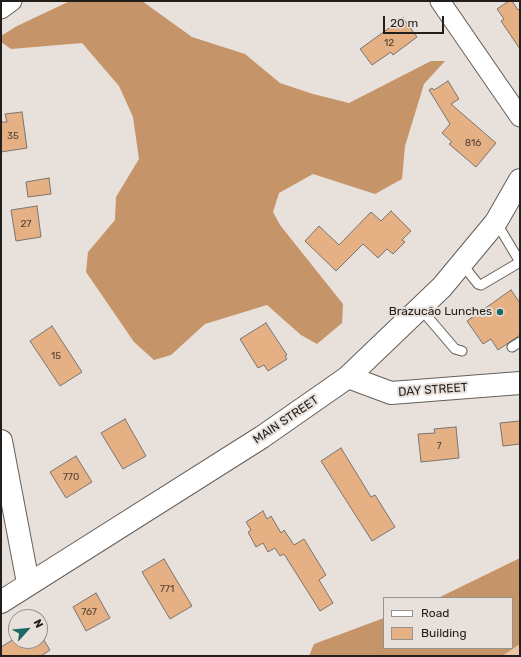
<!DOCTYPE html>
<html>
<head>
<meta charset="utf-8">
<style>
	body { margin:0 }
	#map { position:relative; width:521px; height:657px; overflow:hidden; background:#e7e0db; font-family:Rubik,sans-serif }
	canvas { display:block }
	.frame { position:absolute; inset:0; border:2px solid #211e1c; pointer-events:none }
	.legend { position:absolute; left:383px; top:597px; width:130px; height:52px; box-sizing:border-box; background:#e7e0db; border:1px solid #98928f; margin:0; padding:5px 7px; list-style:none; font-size:12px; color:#211e1c }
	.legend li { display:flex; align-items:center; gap:8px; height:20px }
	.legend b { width:20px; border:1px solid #98928f }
	.north { position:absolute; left:8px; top:609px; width:40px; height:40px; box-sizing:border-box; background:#e7e0db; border:1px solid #98928f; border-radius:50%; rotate:63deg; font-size:11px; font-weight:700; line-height:16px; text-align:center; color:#211e1c }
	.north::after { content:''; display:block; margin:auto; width:14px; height:18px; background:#1b6865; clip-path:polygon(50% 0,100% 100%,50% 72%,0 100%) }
	.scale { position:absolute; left:383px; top:16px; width:61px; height:18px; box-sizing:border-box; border:2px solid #211e1c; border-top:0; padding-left:5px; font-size:12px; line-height:14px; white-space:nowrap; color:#211e1c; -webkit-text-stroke:3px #e7e0db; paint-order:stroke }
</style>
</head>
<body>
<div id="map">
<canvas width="521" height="657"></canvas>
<div class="frame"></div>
<ul class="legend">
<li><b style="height:5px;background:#fff"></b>Road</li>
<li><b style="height:11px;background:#e4b084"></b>Building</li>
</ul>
<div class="north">N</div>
<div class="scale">20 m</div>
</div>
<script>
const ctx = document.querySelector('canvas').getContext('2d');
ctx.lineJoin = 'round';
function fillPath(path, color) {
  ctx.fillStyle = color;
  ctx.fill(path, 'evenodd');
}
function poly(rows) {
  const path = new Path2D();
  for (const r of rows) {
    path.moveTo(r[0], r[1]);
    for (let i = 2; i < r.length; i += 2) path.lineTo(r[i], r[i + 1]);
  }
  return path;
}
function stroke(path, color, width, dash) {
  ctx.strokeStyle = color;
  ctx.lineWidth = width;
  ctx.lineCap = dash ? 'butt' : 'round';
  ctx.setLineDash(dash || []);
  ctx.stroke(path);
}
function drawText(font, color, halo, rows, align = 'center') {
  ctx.font = font + ' Rubik,sans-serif';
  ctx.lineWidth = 4;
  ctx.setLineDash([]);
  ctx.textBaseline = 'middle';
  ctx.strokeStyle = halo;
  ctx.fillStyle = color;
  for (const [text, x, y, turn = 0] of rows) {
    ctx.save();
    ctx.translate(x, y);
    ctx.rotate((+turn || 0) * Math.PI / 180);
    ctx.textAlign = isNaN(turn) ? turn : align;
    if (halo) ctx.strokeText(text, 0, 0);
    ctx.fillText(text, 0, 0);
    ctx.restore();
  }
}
fillPath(poly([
	[520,644,520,656,502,656]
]), '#eac6a9');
fillPath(poly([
	[70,1,142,1,192,37,245,54,280,83,313,94,349,103,431,61,445,61,424,84,405,146,402,179,375,194,313,174,279,193,273,212,280,225,343,304,342,323,317,344,301,335,267,305,205,324,171,355,154,360,134,342,86,272,88,252,115,220,116,197,139,159,133,117,119,86,82,43,11,49,1,42,1,36,17,26],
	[520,558,520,644,502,656,309,656,314,644,384,618,384,648,512,648,512,598,438,598]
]), '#c69469');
const building = poly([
	[509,1,512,1,518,10,520,9,520,49,501,21,504,19,497,9,509,1],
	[403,18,417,37,393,55,391,52,372,65,360,49,403,18],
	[448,81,459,99,451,104,496,143,476,167,449,144,452,142,442,133,450,124,429,90,432,88,434,90,448,81],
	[22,112,27,148,1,152,1,122,7,122,5,114,22,112],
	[49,178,51,194,28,197,26,182,49,178],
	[37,206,41,237,16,241,11,210,37,206],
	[391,211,411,231,402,240,405,242,393,254,387,249,378,258,363,244,336,271,305,241,319,226,339,245,371,212,381,221,391,211],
	[511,290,520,303,520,335,498,350,491,339,483,344,467,321,511,290],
	[266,323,287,355,285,356,287,359,268,371,264,365,258,368,240,339,266,323],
	[52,326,82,372,60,386,30,341,52,326],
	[125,419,146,456,123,469,101,433,125,419],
	[520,421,520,444,503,446,500,423,520,421],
	[456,427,459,458,421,462,418,434,435,433,434,429,456,427],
	[341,448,371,497,375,495,395,527,372,541,321,461,341,448],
	[76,456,92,482,66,498,50,472,76,456],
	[263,511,267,519,271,516,281,533,284,530,294,545,304,539,326,575,319,580,333,603,320,611,284,554,280,556,275,548,268,552,263,543,256,547,248,532,251,530,246,522,263,511],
	[164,559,192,606,170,619,142,572,164,559],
	[96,593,110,618,86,631,73,607,96,593],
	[16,629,16,641,40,641,40,634,50,650,41,656,1,656,1,647,14,639,10,633,16,629]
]);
fillPath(building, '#e4b084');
stroke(building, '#7b746f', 1);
const lane = poly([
	[496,222,520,262],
	[462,264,478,284,481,285,520,262],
	[420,308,455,349,462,351],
	[512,347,520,342]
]);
const street = poly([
	[440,1,520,117],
	[1,9,12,1]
]);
const secondary = poly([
	[348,377,391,393,520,383],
	[1,441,28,583]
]);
const primary = poly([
	[1,602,262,437,348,377,442,287,496,222,520,180]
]);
stroke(lane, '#655f5a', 11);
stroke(street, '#655f5a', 21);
stroke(secondary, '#655f5a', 24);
stroke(primary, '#655f5a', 24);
stroke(lane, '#fff', 9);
stroke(street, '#fff', 19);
stroke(secondary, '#fff', 22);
stroke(primary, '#fff', 22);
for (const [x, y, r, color] of [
	[500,312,4,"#1b6865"]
]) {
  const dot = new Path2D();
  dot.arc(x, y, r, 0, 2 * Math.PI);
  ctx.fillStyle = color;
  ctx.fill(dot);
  stroke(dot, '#e7e0db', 1.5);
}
drawText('10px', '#524236', null, [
	["12",389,43],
	["35",13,136],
	["816",473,143],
	["27",26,224],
	["15",56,356],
	["7",439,446],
	["770",71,477],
	["771",167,589],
	["767",89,612]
]);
drawText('12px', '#211e1c', '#e7e0db', [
	["Brazucăo Lunches",492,312]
], 'right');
drawText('12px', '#211e1c', '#e7e0db', [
	["DAY STREET",433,390,-4],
	["MAIN STREET",286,420,-34]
]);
</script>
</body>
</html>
